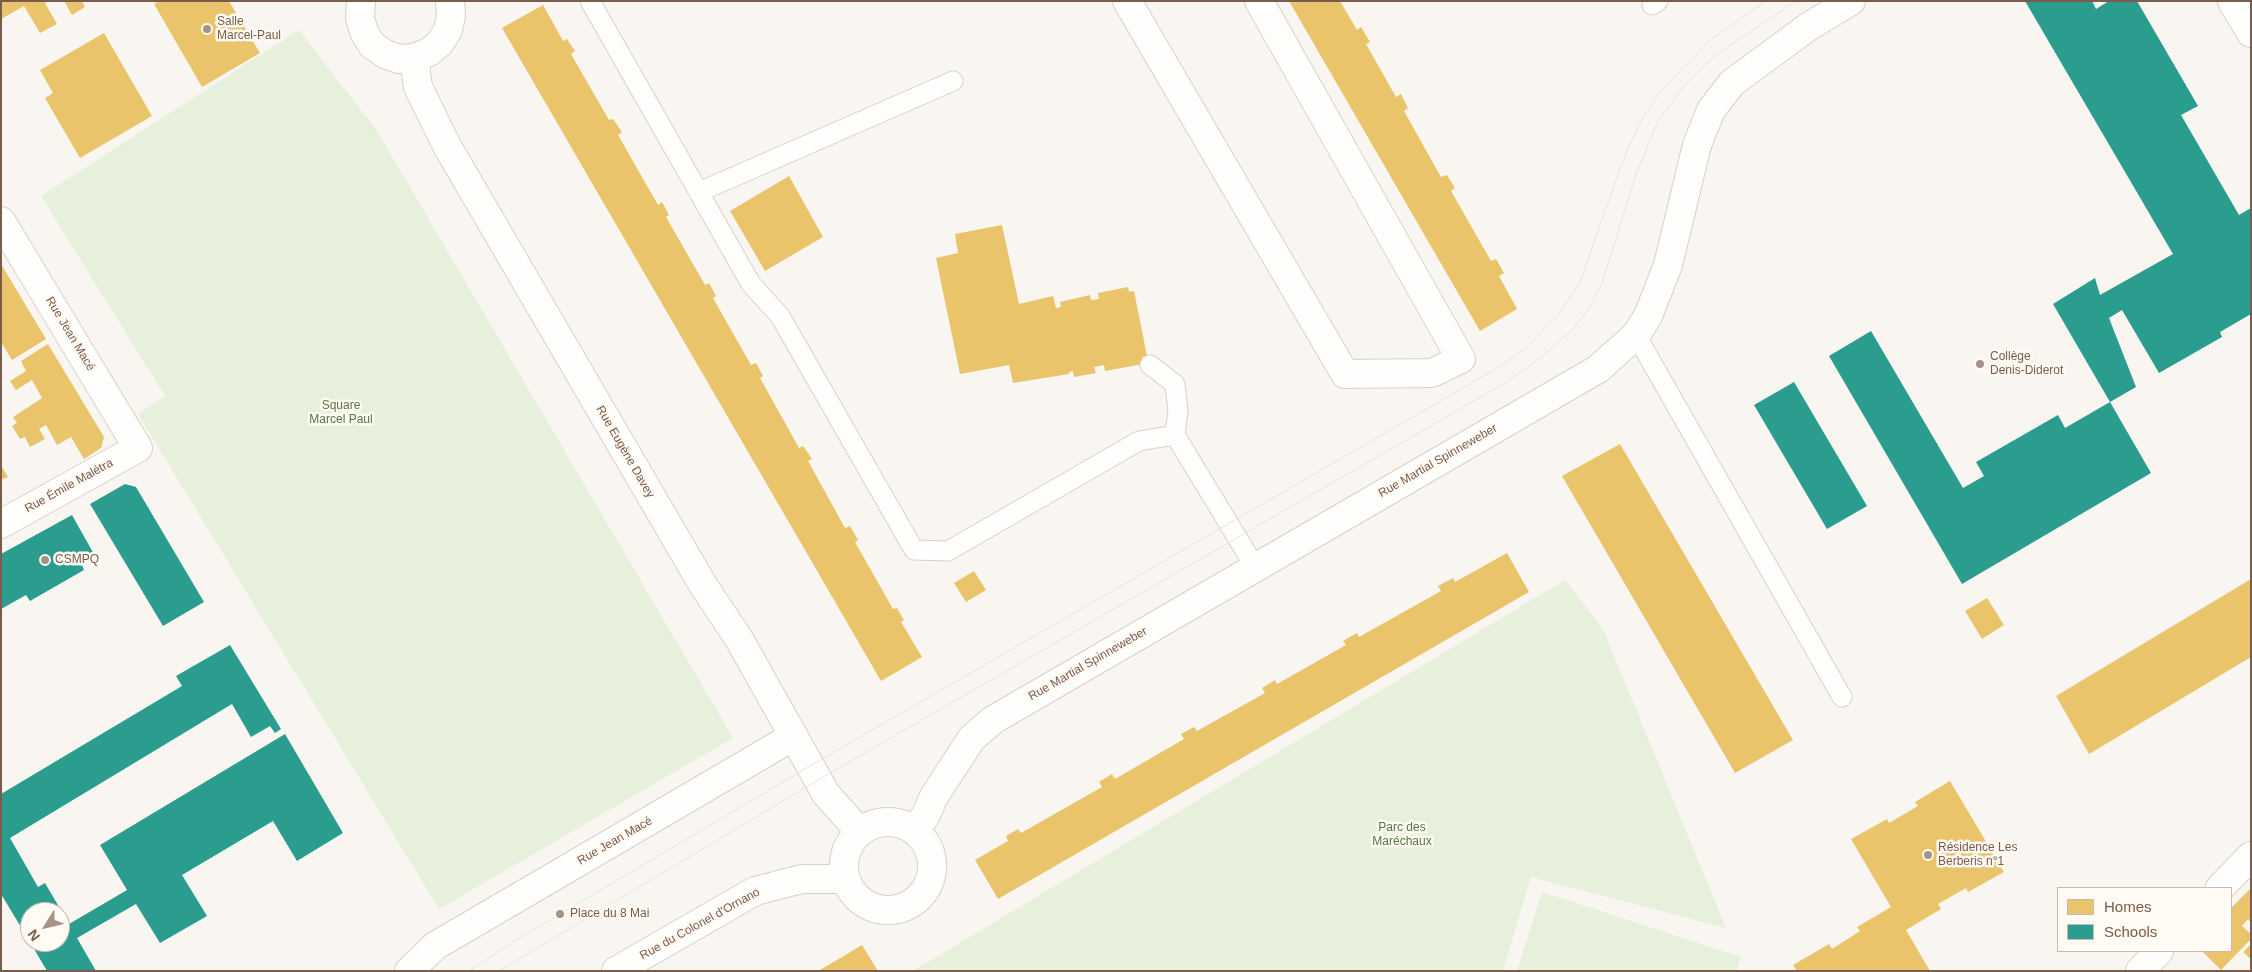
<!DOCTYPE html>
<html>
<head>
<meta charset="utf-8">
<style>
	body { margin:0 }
	#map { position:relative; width:2252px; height:972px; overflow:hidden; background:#f9f5f0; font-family:Arial,sans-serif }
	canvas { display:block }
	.frame { position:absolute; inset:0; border:2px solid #7a5c4d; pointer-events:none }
	.legend { position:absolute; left:2057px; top:887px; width:175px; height:65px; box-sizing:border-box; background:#fffaf3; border:1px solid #cabbb1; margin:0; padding:6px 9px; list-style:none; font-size:15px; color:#7a5c4d }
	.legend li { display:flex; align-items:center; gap:10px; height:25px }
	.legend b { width:25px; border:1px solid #cabbb1 }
	.north { position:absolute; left:20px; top:902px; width:50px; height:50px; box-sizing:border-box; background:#fffaf3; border:1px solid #cabbb1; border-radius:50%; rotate:234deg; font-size:14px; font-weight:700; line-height:20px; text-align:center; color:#7a5c4d }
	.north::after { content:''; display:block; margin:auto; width:18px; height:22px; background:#a69286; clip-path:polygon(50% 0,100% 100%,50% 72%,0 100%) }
</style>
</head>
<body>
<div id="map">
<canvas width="2252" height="972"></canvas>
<div class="frame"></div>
<ul class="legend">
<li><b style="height:14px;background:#e9c46a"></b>Homes</li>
<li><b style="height:14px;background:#2a9d8f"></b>Schools</li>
</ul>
<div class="north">N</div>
</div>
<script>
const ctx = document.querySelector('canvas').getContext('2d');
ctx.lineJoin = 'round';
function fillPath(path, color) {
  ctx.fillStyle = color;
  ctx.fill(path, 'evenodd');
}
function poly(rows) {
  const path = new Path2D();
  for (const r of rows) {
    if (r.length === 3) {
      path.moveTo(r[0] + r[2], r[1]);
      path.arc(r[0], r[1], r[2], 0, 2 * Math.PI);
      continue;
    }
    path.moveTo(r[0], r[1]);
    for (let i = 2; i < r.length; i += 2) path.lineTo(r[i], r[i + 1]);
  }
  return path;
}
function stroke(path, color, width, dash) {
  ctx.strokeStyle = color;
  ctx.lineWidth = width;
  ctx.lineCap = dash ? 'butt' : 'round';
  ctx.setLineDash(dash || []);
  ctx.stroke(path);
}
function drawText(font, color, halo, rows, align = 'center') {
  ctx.font = font + ' Arial,sans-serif';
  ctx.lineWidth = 5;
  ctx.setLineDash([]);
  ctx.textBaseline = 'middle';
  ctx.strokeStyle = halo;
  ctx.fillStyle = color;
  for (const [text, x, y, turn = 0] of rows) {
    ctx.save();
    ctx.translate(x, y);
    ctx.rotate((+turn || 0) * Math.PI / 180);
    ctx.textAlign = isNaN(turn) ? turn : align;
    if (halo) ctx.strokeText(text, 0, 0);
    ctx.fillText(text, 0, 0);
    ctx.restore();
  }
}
fillPath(poly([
	[299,30,377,131,733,738,439,909,138,414,165,396,41,196],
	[1565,580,1603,629,1726,928,1531,877,1503,971,913,971],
	[1542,892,1741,957,1736,971,1517,971]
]), '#e7f0db');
fillPath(poly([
	[1,1,48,1,45,3,57,24,40,33,24,6,1,19],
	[64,1,82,1,85,7,72,15],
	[159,1,229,1,260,53,202,87,154,4],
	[1289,1,1340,1,1357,30,1361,27,1370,42,1366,44,1396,97,1401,94,1408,108,1404,111,1441,177,1447,175,1455,188,1451,191,1491,261,1496,259,1504,273,1499,276,1517,309,1480,331],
	[543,5,563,41,567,39,575,51,571,54,609,120,613,119,622,132,618,135,658,205,662,202,669,215,666,217,705,285,709,283,716,296,713,298,751,365,756,363,763,376,760,378,799,448,803,446,812,459,808,461,845,528,850,526,858,540,855,542,893,609,897,608,904,620,901,622,922,657,881,681,502,28],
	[104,33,152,116,80,158,45,98,53,93,40,70],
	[789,176,823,237,765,271,730,211],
	[1002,225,1019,304,1053,296,1056,308,1061,307,1060,302,1090,295,1091,300,1099,299,1098,293,1128,287,1129,292,1134,291,1147,356,1142,357,1143,364,1105,371,1104,365,1094,367,1096,373,1074,377,1073,371,1069,372,1069,374,1013,383,1009,365,960,374,936,258,958,253,955,234],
	[1,264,46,339,12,360,1,342],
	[48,344,104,437,101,448,84,459,71,437,57,445,46,425,39,429,45,439,30,447,25,437,20,439,12,426,17,423,13,417,42,398,32,380,16,390,10,381,26,371,21,361],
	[1620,444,1793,740,1735,773,1562,476],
	[1,465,8,477,1,480],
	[1507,553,1529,592,998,899,975,860,1008,841,1006,836,1018,829,1021,833,1102,787,1099,782,1112,774,1115,779,1184,739,1181,734,1194,727,1197,731,1265,693,1262,688,1275,680,1277,684,1346,645,1343,641,1357,633,1359,637,1441,591,1438,586,1453,578,1455,582],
	[974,571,986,590,966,602,954,583],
	[2251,579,2251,657,2089,754,2056,696],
	[1987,598,2004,625,1982,639,1965,611],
	[1950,781,2004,872,1968,892,1966,888,1938,904,1941,909,1906,930,1930,971,1797,971,1793,965,1829,944,1832,949,1860,931,1857,927,1891,907,1851,839,1887,819,1889,823,1918,806,1915,802],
	[2251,888,2251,923,2248,919,2242,926,2251,934,2251,939,2221,970,2202,951,2231,951,2231,908],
	[2251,944,2251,959,2243,952],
	[862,945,878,971,818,971,837,960]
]), '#e9c46a');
fillPath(poly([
	[2025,1,2092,1,2096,9,2109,1,2137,1,2198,106,2181,115,2239,215,2251,208,2251,314,2220,332,2222,337,2159,373,2122,310,2109,318,2136,387,2110,402,2053,304,2095,278,2100,295,2173,254],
	[1871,331,1963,488,1984,476,1976,462,2058,415,2065,428,2110,402,2151,473,1962,584,1829,356],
	[1794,382,1867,506,1827,529,1754,405],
	[125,484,136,487,204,602,163,626,90,504],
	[72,515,95,556,81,563,84,570,30,601,26,595,1,609,1,554],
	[230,645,281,729,275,733,270,726,251,737,232,704,10,838,38,887,45,883,69,924,127,890,100,845,285,734,343,833,297,861,273,821,182,875,207,916,160,943,136,904,77,938,96,971,47,971,30,942,60,942,60,912,30,912,30,942,1,894,1,794,182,686,176,676]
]), '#2a9d8f');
const lane = poly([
	[590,1,751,284,780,316,914,550,948,551,1139,441,1175,435,1178,411,1175,384,1150,365],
	[1652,5,1658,1],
	[699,192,953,81],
	[1636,335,1842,697],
	[1175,435,1255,567]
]);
const street = poly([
	[361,1,360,18,364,32,372,45,385,54,399,59,414,58,429,52,440,43,448,30,451,16,450,1],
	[1127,1,1345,374,1432,373,1461,359,1259,1],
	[2232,1,2251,33],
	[414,58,418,87,447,146,703,585,739,639,826,794,860,832],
	[1,221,138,448,1,524],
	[888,866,44],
	[915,831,927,813,933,798,972,738,993,720,1598,369,1636,335,1648,316,1668,265,1697,145,1711,110,1732,83,1808,27,1851,1],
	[2220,888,2251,856],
	[409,971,435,946,794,736],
	[616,971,755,891,802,879,846,879],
	[2140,971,2159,951]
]);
stroke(lane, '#d7d1cb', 21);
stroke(street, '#d7d1cb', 30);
stroke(lane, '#fefefd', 19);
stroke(street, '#fefefd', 28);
stroke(poly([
	[469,971,518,939,810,766,1494,370,1525,349,1559,314,1580,282,1621,166,1638,126,1660,92,1710,40,1766,1],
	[499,971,818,780,1505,383,1540,358,1572,330,1588,310,1602,283,1636,174,1658,121,1684,86,1716,55,1796,1]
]), '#e6e3e7', 1);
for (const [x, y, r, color] of [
	[207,29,5,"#a69286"],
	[1980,364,5,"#a69286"],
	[45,560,5,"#a69286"],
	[1928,855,5,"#a69286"],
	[560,914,5,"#a69286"]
]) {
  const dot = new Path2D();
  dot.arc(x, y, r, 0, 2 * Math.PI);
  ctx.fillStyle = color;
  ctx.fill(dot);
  stroke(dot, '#fffaf3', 2);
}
drawText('12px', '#7a5c4d', '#fffaf3', [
	["Salle",217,22],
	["Marcel-Paul",217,36],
	["Collège",1990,357],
	["Denis-Diderot",1990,371],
	["CSMPQ",55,560],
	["Résidence Les",1938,848],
	["Berberis n°1",1938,862],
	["Place du 8 Mai",570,914]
], 'left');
drawText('12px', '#7a5c4d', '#fffaf3', [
	["Rue Jean Macé",70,334,59],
	["Rue Eugène Davey",625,452,60],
	["Rue Martial Spinneweber",1438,461,-30],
	["Rue Émile Malétra",69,486,-29],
	["Rue Martial Spinneweber",1088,664,-30],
	["Rue Jean Macé",615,841,-30],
	["Rue du Colonel d'Ornano",700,924,-29]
]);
drawText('12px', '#537a41', '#fffaf3', [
	["Square",341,406],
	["Marcel Paul",341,420],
	["Parc des",1402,828],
	["Maréchaux",1402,842]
]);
</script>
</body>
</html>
